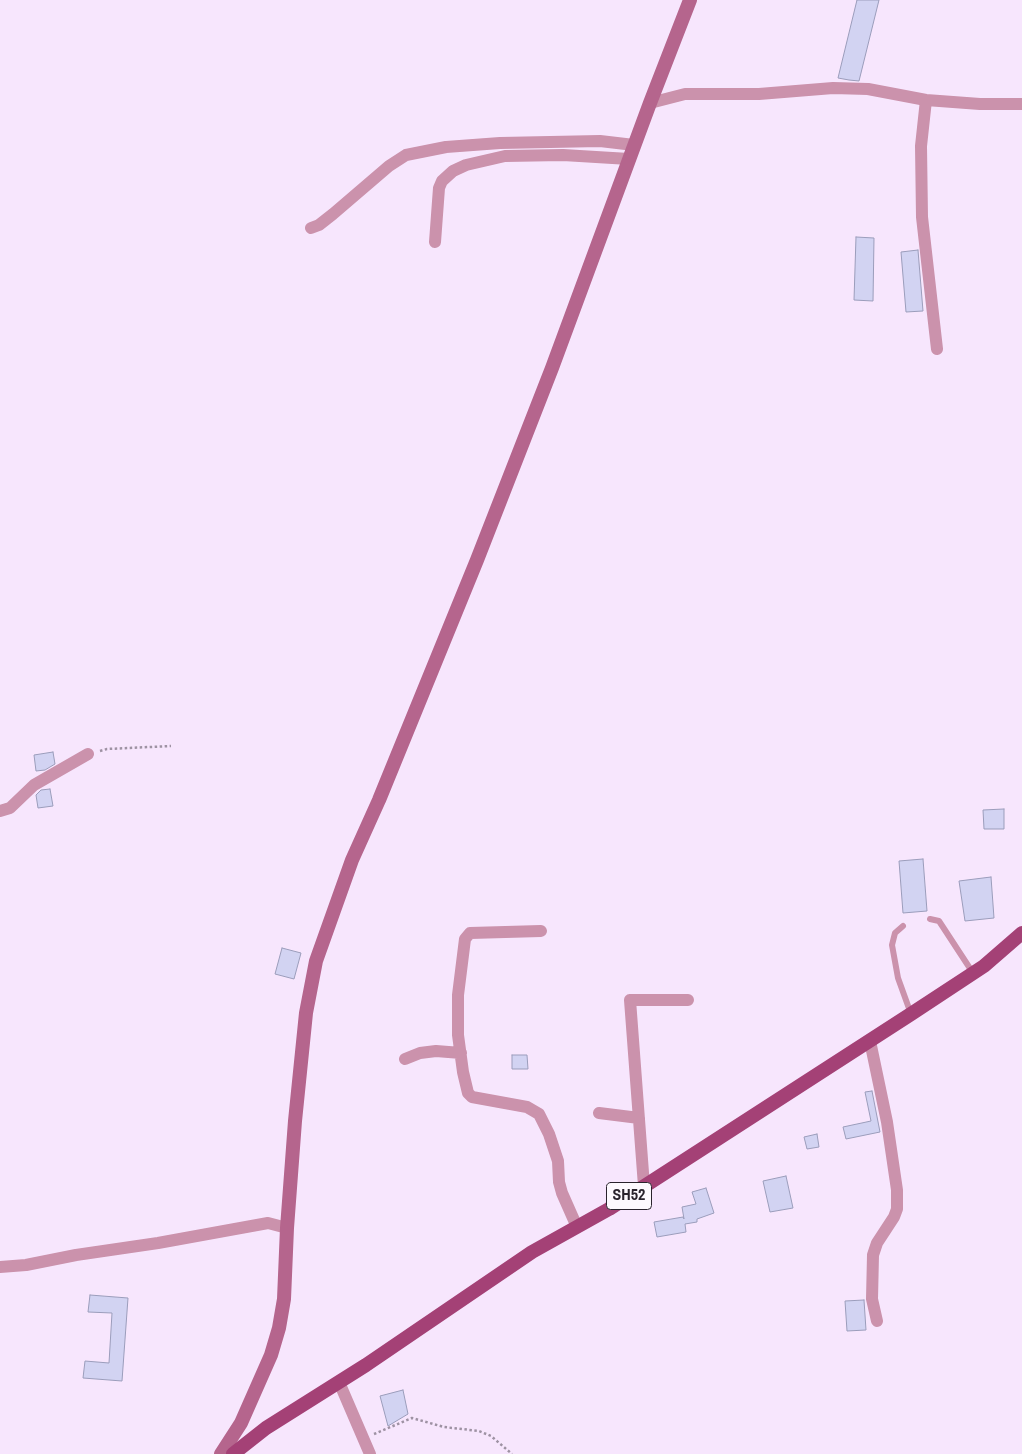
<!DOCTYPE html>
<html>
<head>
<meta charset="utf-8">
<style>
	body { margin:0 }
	canvas { display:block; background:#f7e6fd }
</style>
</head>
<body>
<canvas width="1022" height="1454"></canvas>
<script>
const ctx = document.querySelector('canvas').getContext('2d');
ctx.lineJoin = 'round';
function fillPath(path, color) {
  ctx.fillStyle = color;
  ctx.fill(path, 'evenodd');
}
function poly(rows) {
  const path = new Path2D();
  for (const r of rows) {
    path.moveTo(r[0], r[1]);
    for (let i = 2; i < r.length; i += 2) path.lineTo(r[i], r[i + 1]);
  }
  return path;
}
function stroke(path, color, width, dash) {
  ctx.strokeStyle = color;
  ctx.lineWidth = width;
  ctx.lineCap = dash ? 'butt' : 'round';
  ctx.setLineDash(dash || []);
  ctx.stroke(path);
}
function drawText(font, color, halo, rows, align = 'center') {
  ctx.font = font + ' "Archivo Narrow",sans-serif';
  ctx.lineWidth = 4;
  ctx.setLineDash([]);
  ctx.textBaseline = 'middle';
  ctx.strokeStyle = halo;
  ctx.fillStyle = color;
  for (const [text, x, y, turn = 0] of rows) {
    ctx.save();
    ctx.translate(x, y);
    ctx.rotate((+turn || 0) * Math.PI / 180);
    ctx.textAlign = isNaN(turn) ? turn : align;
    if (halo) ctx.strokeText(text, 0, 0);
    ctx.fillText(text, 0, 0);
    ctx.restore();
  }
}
const building = poly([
	[857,0,879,0,859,81,849,80,838,78,857,0],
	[856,237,874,238,873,301,854,300,856,237],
	[918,250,923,311,906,312,901,252,918,250],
	[53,752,55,764,45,770,36,771,34,755,53,752],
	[50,789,53,806,38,808,36,795,41,790,50,789],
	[1004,809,1004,829,984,829,983,810,1004,809],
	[923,859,927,911,903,913,899,861,923,859],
	[991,877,994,918,965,921,959,881,991,877],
	[282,948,301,953,294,979,275,974,282,948],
	[512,1055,527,1055,528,1069,512,1069,512,1055],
	[872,1091,880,1132,846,1139,843,1127,871,1121,865,1092,872,1091],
	[817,1134,819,1147,807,1149,804,1137,817,1134],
	[786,1176,793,1208,770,1212,763,1181,786,1176],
	[706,1188,714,1213,697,1219,697,1222,685,1224,686,1232,657,1237,654,1222,683,1217,684,1219,682,1207,696,1204,692,1192,706,1188],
	[90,1295,128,1298,122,1381,83,1378,85,1361,109,1363,112,1313,88,1312,90,1295],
	[864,1300,866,1330,847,1331,845,1301,864,1300],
	[403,1390,408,1414,388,1426,380,1396,403,1390]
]);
fillPath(building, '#d2d3f2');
stroke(building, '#9b9dbb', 1);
stroke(poly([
	[100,751,107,749,171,746],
	[374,1434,412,1418,444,1427,479,1431,491,1436,512,1454]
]), '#9e92a3', 2.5, [2.5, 2.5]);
stroke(poly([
	[930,919,939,921,973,973],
	[903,926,895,933,892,945,898,978,911,1014]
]), '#cb92ac', 6);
stroke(poly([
	[926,100,921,146,922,217,937,349],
	[650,103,685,94,759,94,833,88,868,89,926,100,980,104,1022,104],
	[311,228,319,225,333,214,389,166,406,155,446,147,500,143,600,141,634,145],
	[435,242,439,188,442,181,453,171,466,165,505,156,563,155,629,159],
	[0,811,10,808,34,785,88,754],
	[541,931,470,933,465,939,458,995,458,1035,463,1072,468,1093,472,1097,527,1107,539,1114,549,1134,558,1161,559,1182,562,1193,577,1227],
	[870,1041,887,1122,897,1190,897,1209,894,1217,877,1243,873,1255,872,1299,877,1321],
	[405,1059,420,1053,436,1051,461,1053],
	[599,1113,639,1118],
	[644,1186,630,1000,688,1000],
	[0,1267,26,1265,76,1255,158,1243,268,1223,287,1228],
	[339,1382,370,1454]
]), '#cb92ac', 12);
stroke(poly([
	[221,1454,241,1423,271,1355,279,1328,284,1299,287,1228,295,1121,306,1013,316,961,352,860,379,800,477,560,552,368,650,103,690,0]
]), '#b5658d', 14);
stroke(poly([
	[233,1454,266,1428,366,1365,532,1252,609,1209,911,1014,984,966,1022,933]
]), '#a44176', 14);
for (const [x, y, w] of [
	[629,1196,45]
]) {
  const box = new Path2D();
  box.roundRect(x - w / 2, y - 13.5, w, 27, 4);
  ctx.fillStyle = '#fdf9fe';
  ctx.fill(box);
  stroke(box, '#2a232d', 1);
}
drawText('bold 16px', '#2a232d', null, [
	["SH52",629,1196]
]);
</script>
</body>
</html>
